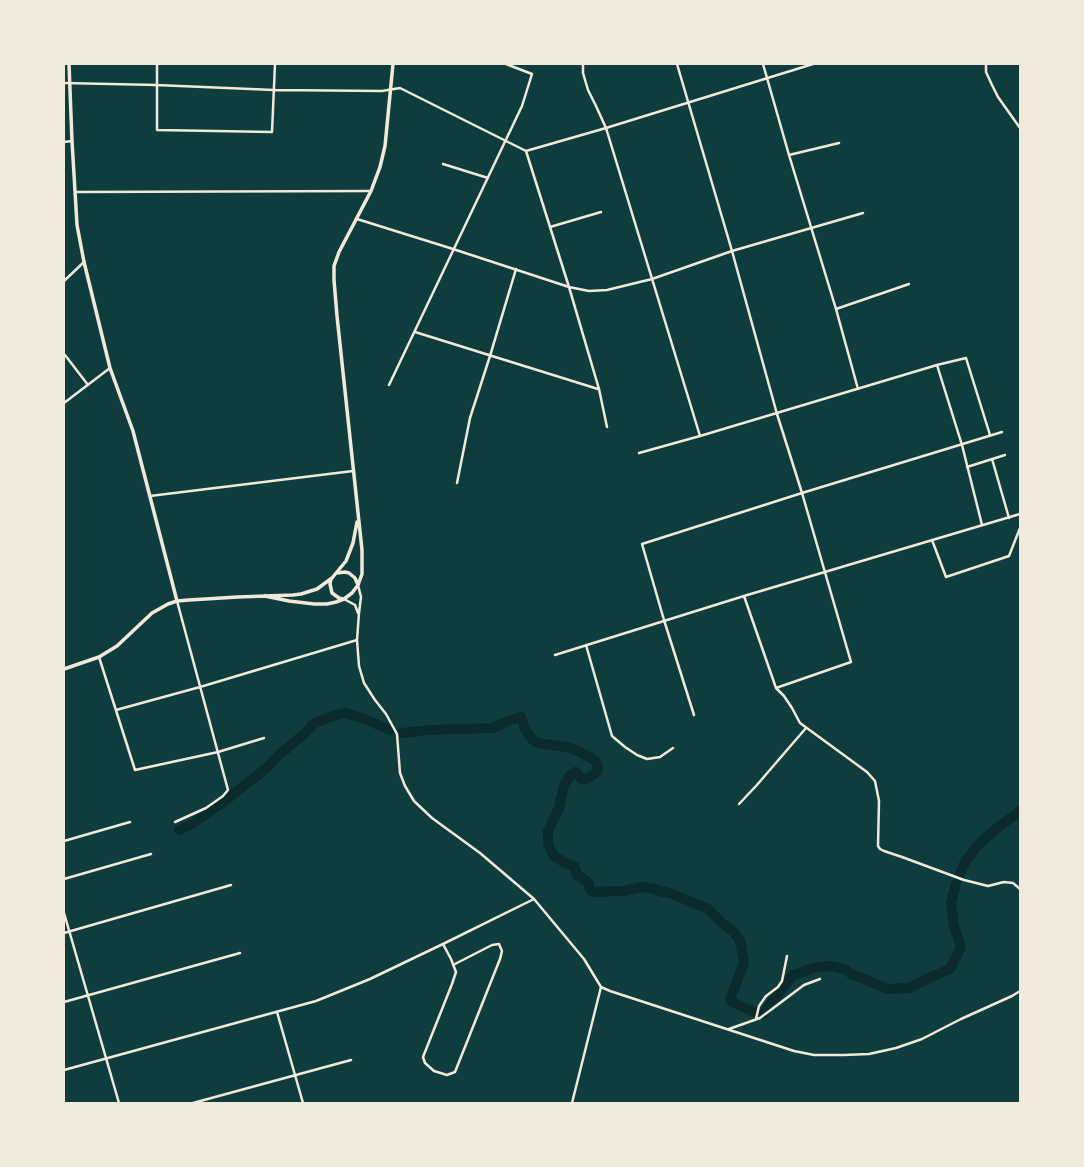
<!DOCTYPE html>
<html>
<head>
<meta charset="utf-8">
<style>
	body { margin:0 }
	#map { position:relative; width:1084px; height:1167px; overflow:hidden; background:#0f3d3e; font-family:Montserrat,sans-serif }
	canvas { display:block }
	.frame { position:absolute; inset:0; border:65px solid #f1e9da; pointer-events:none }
</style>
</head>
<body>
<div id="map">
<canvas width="1084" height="1167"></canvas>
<div class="frame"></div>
</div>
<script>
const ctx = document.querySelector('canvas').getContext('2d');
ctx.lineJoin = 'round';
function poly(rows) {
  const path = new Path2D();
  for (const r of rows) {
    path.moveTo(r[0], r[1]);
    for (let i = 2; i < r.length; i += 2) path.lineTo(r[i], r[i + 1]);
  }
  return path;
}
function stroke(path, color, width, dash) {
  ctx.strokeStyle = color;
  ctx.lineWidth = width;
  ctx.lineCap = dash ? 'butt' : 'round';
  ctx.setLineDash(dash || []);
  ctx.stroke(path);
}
stroke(poly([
	[402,733,430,730,493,728,510,720,521,717,525,729,533,740,538,743,566,747,576,750,593,759,596,762,598,766,597,771,594,774,586,779,582,779,576,772,571,774,564,786,559,808,548,831,548,844,554,856,562,861,575,867,577,875,589,883,589,887,591,891,600,892,614,891,624,891,642,887,655,889,659,891,670,893,708,909,723,924,734,932,740,940,744,963,730,999,732,1002,759,1014,763,1014,768,1008,783,987,793,975,813,968,829,966,845,969,851,974,867,980,887,989,909,988,931,977,950,969,961,947,954,926,951,903,956,884],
	[179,830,192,824,226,800,268,767,277,757,306,732,313,724,317,722,336,715,346,713,367,720,390,730],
	[960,874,965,862,978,845,996,829,1020,811]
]), '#0a2a2b', 10);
stroke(poly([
	[157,64,157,130,272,132,275,64],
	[583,64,583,73,588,90,596,106,606,128,700,436],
	[677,64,732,251,777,414,802,493,851,662,776,688],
	[763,64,789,155,836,309,858,389],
	[986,64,986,72,992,85,998,97,1020,128],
	[64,83,156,85,274,90,382,91,400,88,526,151,606,128,813,64],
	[64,142,72,141],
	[526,151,569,287,599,389,607,427],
	[789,155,839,143],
	[443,164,488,178],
	[75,192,371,191],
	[357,219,453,249,569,287,589,291,607,290,652,279,732,251,863,213],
	[550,227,601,212],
	[64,281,84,262],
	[836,309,909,284],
	[415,332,598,389],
	[65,355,88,385],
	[937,365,962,445,982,525],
	[389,385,522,106,532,74,506,64],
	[64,403,110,368],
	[639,453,700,436,937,365,966,358,990,435],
	[992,459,1009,518],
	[967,467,1005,455],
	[457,483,470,418,490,356,516,269],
	[150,496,353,471],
	[932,540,946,577,1009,556,1020,528],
	[358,585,361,597,359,613,357,640,359,666,364,683,375,700,386,714,397,734,400,773,405,786,414,801,432,818,480,853,534,899,584,959,601,987,610,991,794,1051,814,1055,844,1055,869,1054,896,1048,922,1039,961,1019,1012,996,1020,991],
	[744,596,776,688,784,696,792,708,800,723,867,772,875,781,879,801,878,846,880,849,884,851,902,857,964,880,988,886,1004,882,1013,883,1020,889],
	[344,599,355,605,358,613],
	[586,645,612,736,625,747,637,755,647,759,660,757,673,748],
	[555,655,744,596,1020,514],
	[99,657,135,770,218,752,264,738],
	[116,710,200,687,357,640],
	[694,715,664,620,642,544,802,493,1002,432],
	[739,804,756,786,806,728],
	[175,822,206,808,223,796,228,790,177,601],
	[64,841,130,822],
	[64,879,151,854],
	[64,913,119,1103],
	[64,933,231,885],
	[443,944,451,959,456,972,452,984,423,1057,425,1063,434,1071,447,1075,455,1072,500,959,502,951,499,944,492,945,453,965],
	[64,1002,240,953],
	[277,1012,303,1103],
	[756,1019,759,1006,766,996,778,987,782,981,787,956],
	[729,1029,760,1018,804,985,820,979],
	[64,1070,316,1001,370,979,443,944,534,899],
	[193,1103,351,1060],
	[572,1103,601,987]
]), '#f1e9da', 2.5);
stroke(poly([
	[69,64,72,141,77,225,84,262,110,368,133,431,177,601]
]), '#f1e9da', 3.5);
stroke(poly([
	[337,573,345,572,349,573,355,578,358,585],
	[331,579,330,584,332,593,339,598,343,599],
	[265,596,289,601,314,604,327,604,336,602,344,599,352,593,358,585,362,574,362,550,337,316,334,280,334,266,339,252,371,191,380,167,385,146,393,64],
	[64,669,99,657,117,646,152,613,168,604,177,601,189,600,238,597,293,595,301,594,317,589,332,578,346,561,353,543,357,522]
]), '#f1e9da', 3.5);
</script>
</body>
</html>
